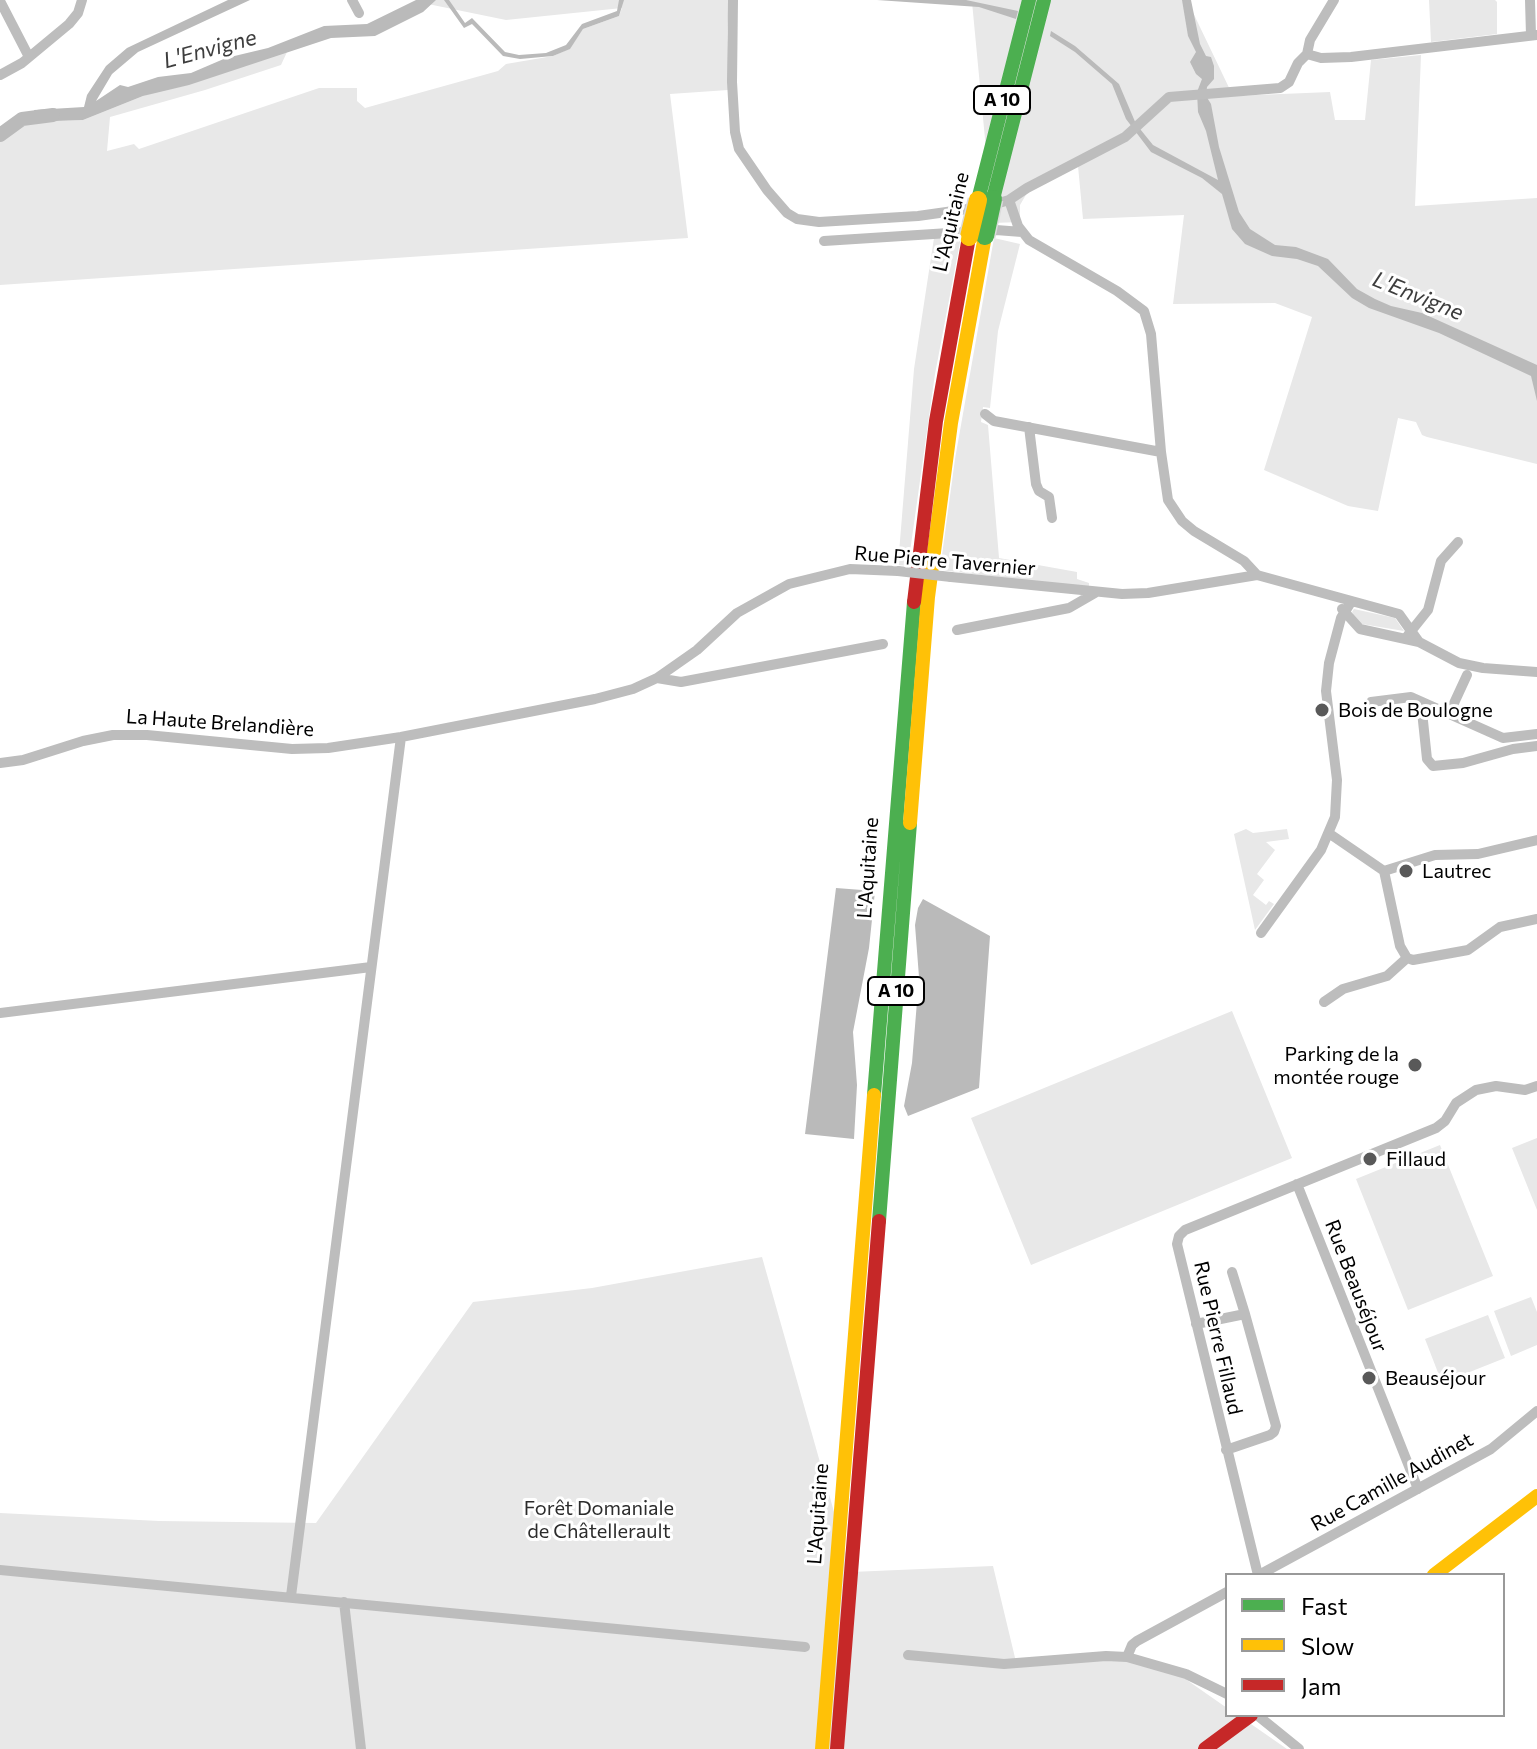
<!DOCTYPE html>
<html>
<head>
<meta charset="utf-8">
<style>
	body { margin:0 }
	#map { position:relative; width:1537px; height:1749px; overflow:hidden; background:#fff; font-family:Commissioner,sans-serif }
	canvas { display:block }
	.legend { position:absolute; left:1225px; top:1573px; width:280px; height:144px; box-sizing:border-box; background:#fff; border:2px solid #999; margin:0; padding:10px 14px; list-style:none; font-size:24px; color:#000 }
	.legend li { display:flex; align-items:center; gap:16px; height:40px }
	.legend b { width:40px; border:2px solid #999 }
</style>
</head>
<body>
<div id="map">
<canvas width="1537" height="1749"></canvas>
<ul class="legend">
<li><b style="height:10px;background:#4caf50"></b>Fast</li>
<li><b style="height:10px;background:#ffc107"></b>Slow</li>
<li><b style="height:10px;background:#c62828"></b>Jam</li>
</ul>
</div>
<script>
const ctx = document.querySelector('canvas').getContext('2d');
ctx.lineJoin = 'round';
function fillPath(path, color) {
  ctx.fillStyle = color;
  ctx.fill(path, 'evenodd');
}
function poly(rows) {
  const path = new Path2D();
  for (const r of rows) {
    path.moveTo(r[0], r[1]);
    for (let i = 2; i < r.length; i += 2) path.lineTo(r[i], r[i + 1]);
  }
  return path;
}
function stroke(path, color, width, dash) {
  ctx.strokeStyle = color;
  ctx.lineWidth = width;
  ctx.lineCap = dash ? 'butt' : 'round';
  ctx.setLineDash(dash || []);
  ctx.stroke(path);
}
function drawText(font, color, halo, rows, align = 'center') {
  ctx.font = font + ' Commissioner,sans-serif';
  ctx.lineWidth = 6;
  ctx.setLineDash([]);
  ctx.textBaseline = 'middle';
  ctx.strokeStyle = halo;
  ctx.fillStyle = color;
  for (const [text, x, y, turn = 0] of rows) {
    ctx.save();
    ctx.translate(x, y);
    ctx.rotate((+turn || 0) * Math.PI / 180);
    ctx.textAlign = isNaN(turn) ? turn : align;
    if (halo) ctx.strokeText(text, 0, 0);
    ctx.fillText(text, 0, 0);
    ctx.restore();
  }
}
fillPath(poly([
	[421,0,729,0,727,34,728,90,670,94,688,238,0,285,0,141,14,128,28,122,83,120,143,96,287,52,281,65,205,90,110,117,107,151,134,144,139,149,319,88,357,88,357,101,365,108,498,71,506,64,553,56,569,49,583,29,619,16,622,8,506,20,423,3],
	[961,0,1187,0,1233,96,1330,92,1335,120,1365,120,1371,60,1421,55,1415,206,1537,198,1537,464,1427,437,1422,435,1416,422,1398,418,1378,511,1348,506,1264,470,1312,317,1275,303,1173,304,1184,215,1083,219,1078,166,1027,193,1020,205,1020,222,993,223,972,2],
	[1429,0,1495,0,1497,2,1497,34,1431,42],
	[961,237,935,374,908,566,898,565,914,369,934,238],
	[994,238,1020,244,998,331,990,408,983,407,981,422,988,425,999,558,1077,572,1077,579,1089,583,1089,588,940,570,955,459],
	[1354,609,1395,618,1404,631,1362,624,1355,619,1352,612],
	[1246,829,1253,833,1287,829,1289,839,1266,842,1275,850,1257,874,1264,880,1253,895,1266,905,1269,901,1274,904,1255,930,1234,834],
	[1232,1011,1292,1158,1031,1265,971,1118],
	[1537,1138,1537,1210,1512,1148],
	[1440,1145,1493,1276,1408,1310,1356,1179],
	[762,1257,851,1572,993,1566,1017,1666,1109,1660,1130,1662,1184,1678,1227,1708,1227,1715,1238,1715,1287,1749,0,1749,0,1513,159,1521,316,1523,473,1302,592,1288],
	[1531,1297,1537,1312,1537,1345,1511,1356,1494,1311],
	[1488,1315,1505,1358,1442,1383,1425,1339]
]), '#e8e8e8');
fillPath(poly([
	[228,0,250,0,138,52,112,74,96,101,120,85,128,87,158,77,191,73,226,58,268,48,324,26,367,24,416,0,436,0,423,12,375,36,331,38,189,85,143,96,83,120,28,122,14,128,0,141,0,136,18,120,36,116,34,110,84,107,87,95,106,66,127,48],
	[444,0,449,0,465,23,472,18,505,52,519,55,546,53,566,45,582,24,617,11,619,0,624,0,619,16,583,29,570,49,553,56,520,59,503,56,472,24,464,28],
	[877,0,966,0,1018,11,1016,19,979,7],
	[1182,0,1191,0,1200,44,1206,56,1211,57,1214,66,1214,79,1207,87,1206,96,1211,104,1219,147,1239,212,1250,229,1275,245,1296,247,1328,259,1357,289,1375,299,1391,306,1422,313,1537,365,1537,401,1531,376,1439,333,1369,308,1352,298,1318,266,1297,259,1272,256,1245,244,1232,229,1222,194,1202,178,1151,152,1126,119,1112,84,1075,52,1050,36,1051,31,1075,46,1119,84,1136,124,1153,145,1218,180,1206,131,1198,112,1197,92,1202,79,1196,74,1190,62,1196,52,1188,36],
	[836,888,875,891,869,948,853,1032,857,1085,854,1139,805,1134],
	[923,899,990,936,979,1088,908,1116,904,1106,912,1063,919,977,915,925,918,908]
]), '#bababa');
stroke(poly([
	[0,135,22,119,53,115]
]), '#bababa', 14);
stroke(poly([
	[352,0,359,13],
	[733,0,732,82,735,132,739,149,767,190,787,213,797,219,819,222,918,216,989,206,1009,200,1027,188,1125,137,1169,97,1280,88,1289,82,1298,63,1307,54,1310,40,1334,0],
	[1530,0,1531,35],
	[0,1,29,57],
	[1307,54,1321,58,1351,57,1537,35],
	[0,75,22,63,69,24,78,13,82,0],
	[1009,200,1018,226,1029,240,1117,291,1144,311,1151,334,1161,452,1168,500,1182,521,1194,531,1244,561,1257,575],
	[824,241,996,230,1022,232],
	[985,414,994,421,1161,452],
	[1029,427,1036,484,1039,491,1049,497,1052,518],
	[951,577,1122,594,1148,593,1257,575,1399,614,1419,642],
	[1342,609,1360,629,1419,642,1459,663,1483,668,1537,672],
	[957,630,1069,608,1095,593],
	[1408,635,1428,610,1441,561,1458,542],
	[657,678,681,682,883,644],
	[1371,702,1411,697,1503,738,1537,734],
	[1421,702,1427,759,1433,766,1463,763,1513,749,1537,746],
	[1449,714,1467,675],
	[0,763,23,760,83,741,113,735,147,735,292,749,328,748,401,737,595,699,633,689,657,678,697,650,737,613,789,584,850,569,898,571],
	[1330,834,1384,871,1435,855,1478,854,1537,840],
	[1384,871,1400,946,1407,958,1413,960,1468,950,1500,927,1537,919],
	[1261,933,1321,850,1335,817,1337,780,1326,691,1329,663,1341,618,1351,602],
	[1324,1002,1343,989,1387,976,1407,958],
	[0,1013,371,967],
	[1297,1184,1418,1489],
	[1232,1272,1245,1314],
	[1196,1324,1245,1314,1276,1426,1274,1432,1270,1435,1226,1450],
	[0,1570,805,1647],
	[1258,1575,1177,1244,1179,1236,1185,1230,1436,1128,1445,1121,1456,1103,1476,1090,1496,1086,1525,1090,1537,1086],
	[1259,1575,1491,1449,1537,1411],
	[291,1596,401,737],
	[344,1602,361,1749],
	[908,1655,1004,1664,1106,1656,1127,1657,1186,1674,1227,1694],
	[1127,1657,1132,1645,1137,1641,1227,1592],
	[1257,1715,1299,1749]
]), '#bdbdbd', 10);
stroke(poly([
	[993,199,1044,0],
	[978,200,1029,0],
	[874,1095,914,602],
	[879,1221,910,823]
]), '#4caf50', 14);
stroke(poly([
	[910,823,928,597,951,423,985,236],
	[1434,1575,1537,1496],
	[822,1749,874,1095]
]), '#ffc107', 14);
stroke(poly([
	[914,602,936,421,969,237],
	[837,1749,879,1221],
	[1205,1749,1251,1715]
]), '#c62828', 14);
const fastBridge = poly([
	[985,236,993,199]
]);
const slowBridge = poly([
	[969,237,978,200]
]);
stroke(fastBridge, '#dbdbdb', 21, []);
stroke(slowBridge, '#dbdbdb', 21, []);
stroke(poly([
	[898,571,951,577]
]), '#bdbdbd', 10);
stroke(fastBridge, '#4caf50', 18);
stroke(slowBridge, '#ffc107', 18);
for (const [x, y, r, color] of [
	[1322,710,8,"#595959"],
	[1406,871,8,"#595959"],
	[1415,1065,8,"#595959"],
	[1370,1159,8,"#595959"],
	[1369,1378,8,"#595959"]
]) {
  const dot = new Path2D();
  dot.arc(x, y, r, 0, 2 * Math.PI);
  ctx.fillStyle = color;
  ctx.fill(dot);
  stroke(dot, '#fff', 3);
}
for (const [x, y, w] of [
	[1002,100,56],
	[896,991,56]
]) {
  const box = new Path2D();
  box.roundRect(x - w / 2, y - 14, w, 28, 6);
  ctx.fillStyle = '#fff';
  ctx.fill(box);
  stroke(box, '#000', 2);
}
drawText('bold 18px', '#000', null, [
	["A 10",1002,100],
	["A 10",896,991]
]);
drawText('20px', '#000', '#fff', [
	["L'Aquitaine",951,222,-77],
	["Rue Pierre Tavernier",945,561,5],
	["La Haute Brelandière",220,723,4],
	["L'Aquitaine",868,868,-86],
	["Rue Beauséjour",1356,1286,69],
	["Rue Pierre Fillaud",1218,1338,77],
	["Rue Camille Audinet",1392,1482,-29],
	["L'Aquitaine",818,1514,-86]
]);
drawText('20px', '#000', '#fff', [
	["Bois de Boulogne",1338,710],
	["Lautrec",1422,871],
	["Parking de la",1399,1054,"right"],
	["montée rouge",1399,1077,"right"],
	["Fillaud",1386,1159],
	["Beauséjour",1385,1378]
], 'left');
drawText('20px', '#2c2c2c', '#fff', [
	["Forêt Domaniale",599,1508],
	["de Châtellerault",599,1531]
]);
drawText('italic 22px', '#3d3d3d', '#fff', [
	["L'Envigne",210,49,-15],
	["L'Envigne",1418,296,22]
]);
</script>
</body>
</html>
